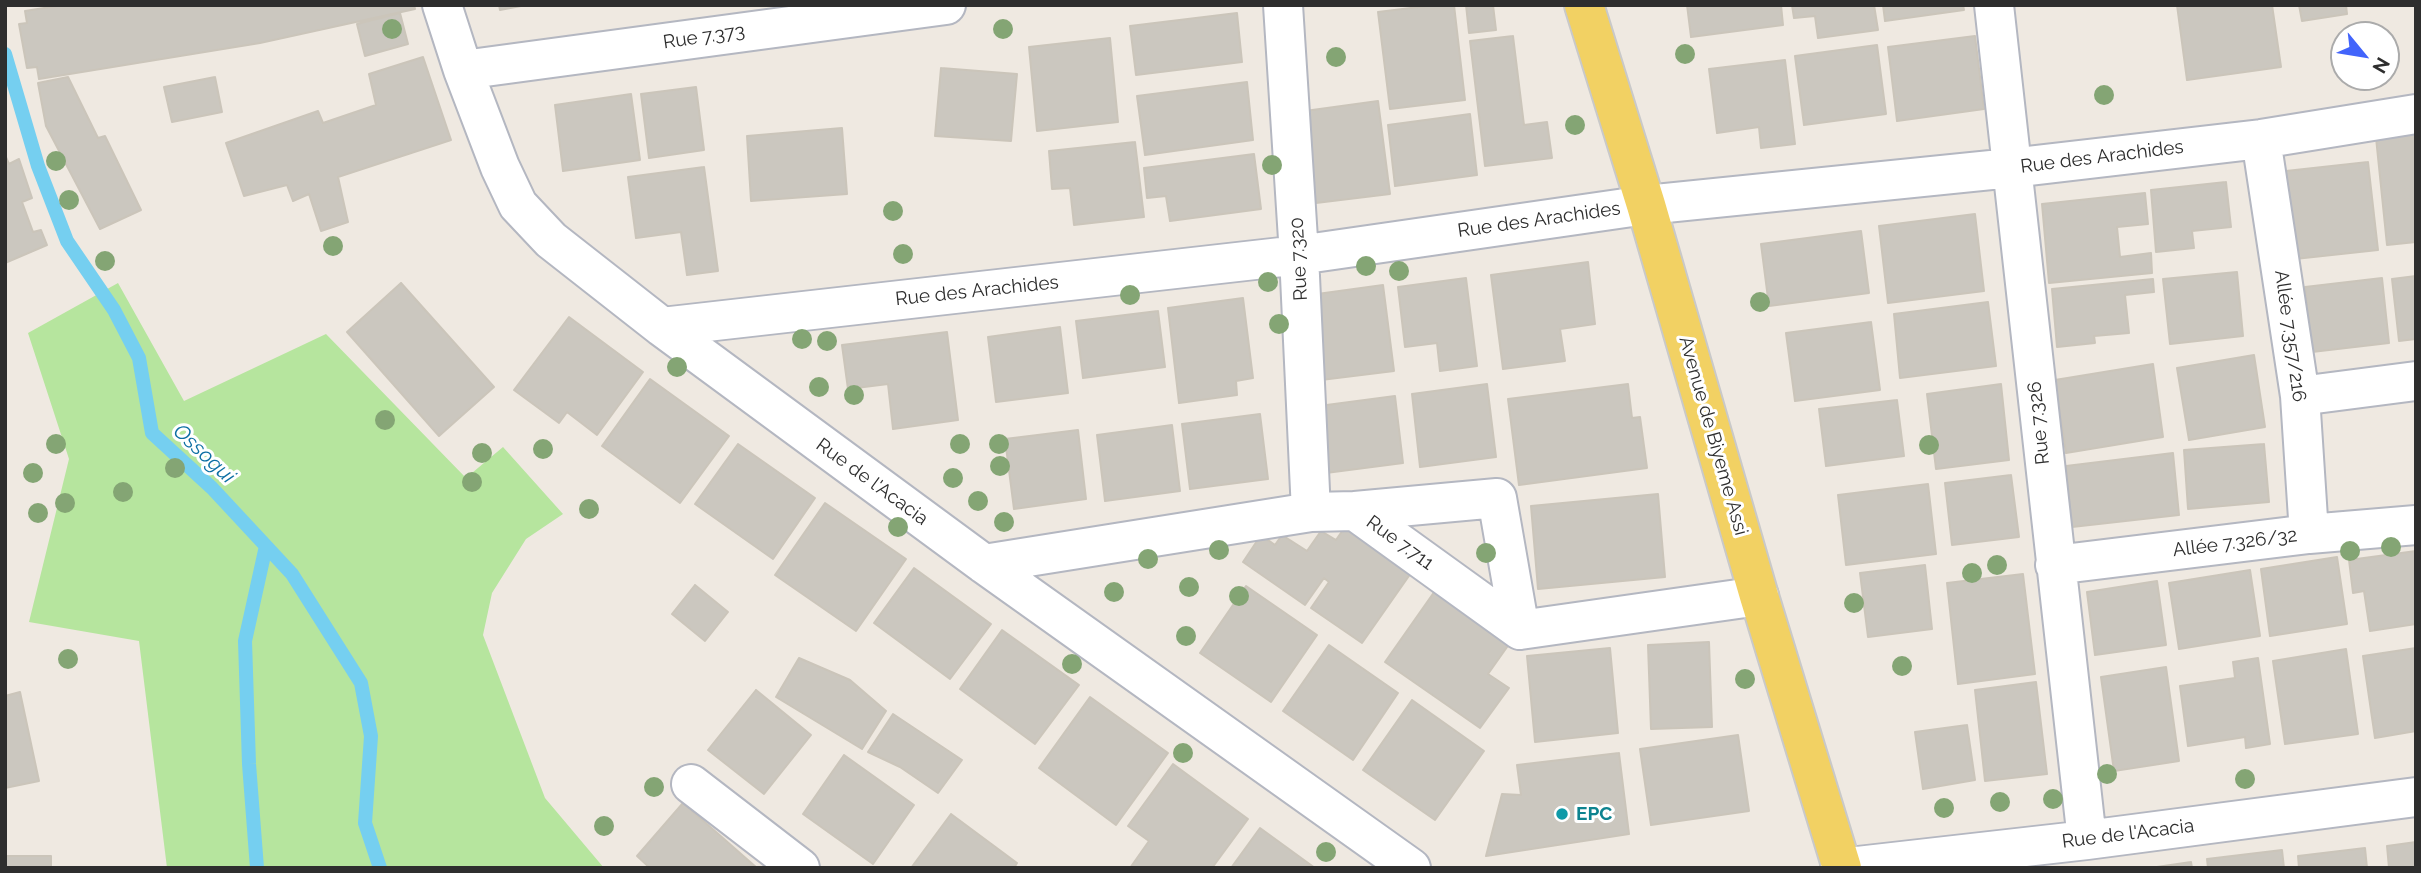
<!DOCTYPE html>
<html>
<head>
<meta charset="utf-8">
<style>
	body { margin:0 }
	#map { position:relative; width:2421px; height:873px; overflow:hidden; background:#efe9e1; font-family:Raleway,sans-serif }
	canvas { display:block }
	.frame { position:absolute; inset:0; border:7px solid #2e2e2e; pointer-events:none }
	.north { position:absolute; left:2330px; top:21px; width:70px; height:70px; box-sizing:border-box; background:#fff; border:2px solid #ababab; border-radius:50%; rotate:120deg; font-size:19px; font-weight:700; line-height:28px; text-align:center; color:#2e2e2e }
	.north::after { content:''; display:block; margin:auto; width:24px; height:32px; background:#4264fb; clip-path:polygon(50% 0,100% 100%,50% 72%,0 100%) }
</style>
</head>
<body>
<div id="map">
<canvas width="2421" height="873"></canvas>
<div class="frame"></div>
<div class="north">N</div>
</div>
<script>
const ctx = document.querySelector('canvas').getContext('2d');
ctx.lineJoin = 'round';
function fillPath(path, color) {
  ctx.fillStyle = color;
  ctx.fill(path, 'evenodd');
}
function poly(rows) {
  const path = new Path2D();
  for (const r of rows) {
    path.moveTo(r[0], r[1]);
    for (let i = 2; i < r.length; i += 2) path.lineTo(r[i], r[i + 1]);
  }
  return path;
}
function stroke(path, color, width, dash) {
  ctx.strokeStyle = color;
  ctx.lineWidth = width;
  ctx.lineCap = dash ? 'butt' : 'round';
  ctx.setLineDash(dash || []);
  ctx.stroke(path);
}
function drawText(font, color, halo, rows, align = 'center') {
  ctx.font = font + ' Raleway,sans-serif';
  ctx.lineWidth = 6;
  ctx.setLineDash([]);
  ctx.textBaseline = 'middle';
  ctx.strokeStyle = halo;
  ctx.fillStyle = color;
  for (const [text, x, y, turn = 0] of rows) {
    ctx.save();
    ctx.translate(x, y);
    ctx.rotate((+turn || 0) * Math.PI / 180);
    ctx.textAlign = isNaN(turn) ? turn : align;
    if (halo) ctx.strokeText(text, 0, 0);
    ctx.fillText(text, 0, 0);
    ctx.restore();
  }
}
fillPath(poly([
	[118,283,184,401,326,334,466,478,503,447,563,514,526,539,492,593,483,635,545,798,604,868,167,868,139,641,29,622,69,459,28,333]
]), '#b6e59e');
stroke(poly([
	[5,54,38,166,67,241,114,310,139,358,152,433,212,488,292,574,361,683,371,736,365,823,380,868],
	[257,868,249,764,245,641,266,546]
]), '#75cff0', 14);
const building = poly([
	[63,5,414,5,415,9,260,43,39,79,37,67,27,68,19,24,27,23,25,11,63,5],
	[499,5,526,5,500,10,499,5],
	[1435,5,1454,5,1465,100,1390,109,1378,12,1435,5],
	[1466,5,1493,5,1496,30,1469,33,1466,5],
	[1687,5,1781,5,1783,25,1691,37,1687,5],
	[1792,5,1874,5,1878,30,1818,38,1815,16,1794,18,1792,5],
	[1883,5,1963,5,1964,10,1885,21,1883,5],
	[2177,5,2272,5,2281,67,2187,80,2177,5],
	[2299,5,2346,5,2347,14,2302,21,2299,5],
	[400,13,408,44,365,56,357,24,400,13],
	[1237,13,1242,62,1136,75,1130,26,1237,13],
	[1513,36,1524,125,1547,122,1552,158,1485,166,1470,41,1513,36],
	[1975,36,1984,109,1897,121,1888,47,1975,36],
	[1110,38,1118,122,1037,131,1029,47,1110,38],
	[1877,45,1886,114,1804,125,1795,56,1877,45],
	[423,57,451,140,338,177,348,222,321,231,309,194,293,201,287,185,244,196,226,143,318,111,323,123,376,105,369,74,423,57],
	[1785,60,1795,144,1761,148,1759,127,1717,133,1709,69,1785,60],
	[941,68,1017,74,1011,141,935,136,941,68],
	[68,77,98,138,105,136,141,210,100,229,46,126,38,83,68,77],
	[215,77,222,112,172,122,164,87,215,77],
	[1247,82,1253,140,1145,155,1137,96,1247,82],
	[696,87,704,150,649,158,641,94,696,87],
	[631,94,640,160,563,171,555,105,631,94],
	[1378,101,1390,194,1316,203,1305,111,1378,101],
	[1470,114,1477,175,1395,186,1388,125,1470,114],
	[2416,124,2416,242,2387,245,2375,128,2416,124],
	[842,128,847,194,751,201,747,136,842,128],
	[1135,142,1144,217,1074,225,1070,188,1052,189,1049,151,1135,142],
	[1254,154,1261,209,1170,221,1166,196,1147,198,1144,168,1254,154],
	[5,155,9,164,19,159,32,198,22,202,33,232,41,230,47,245,5,263,5,155],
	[2368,162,2378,250,2295,259,2286,171,2368,162],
	[704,167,718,271,687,275,681,232,636,238,628,177,704,167],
	[2226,182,2231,227,2192,231,2194,248,2156,252,2151,190,2226,182],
	[2145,193,2148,224,2117,227,2120,257,2151,253,2152,273,2049,283,2042,204,2145,193],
	[1975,214,1984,291,1888,303,1879,226,1975,214],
	[1861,231,1869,293,1769,306,1761,244,1861,231],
	[1588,262,1595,324,1560,329,1565,361,1503,369,1491,275,1588,262],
	[2237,272,2243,336,2170,344,2163,279,2237,272],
	[2416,276,2416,339,2399,341,2392,279,2416,276],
	[1466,278,1477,366,1440,371,1437,343,1405,347,1398,287,1466,278],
	[2382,278,2389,343,2312,352,2305,287,2382,278],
	[2153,279,2154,292,2125,295,2129,333,2094,336,2095,343,2057,347,2052,289,2153,279],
	[401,283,494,387,439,436,347,332,401,283],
	[1383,285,1394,371,1321,380,1310,295,1383,285],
	[1243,298,1253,378,1236,381,1237,395,1179,403,1168,308,1243,298],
	[1988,302,1996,366,1900,378,1894,314,1988,302],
	[1158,311,1165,367,1083,378,1076,321,1158,311],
	[569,317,643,372,597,435,567,412,559,423,514,390,569,317],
	[1871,322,1880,390,1795,401,1786,333,1871,322],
	[1060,327,1068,393,996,402,988,337,1060,327],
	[947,332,958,420,893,429,888,384,848,389,842,345,947,332],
	[2254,355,2265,427,2189,440,2177,368,2254,355],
	[2153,364,2163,437,2066,453,2055,380,2153,364],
	[650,379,729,436,680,503,602,446,650,379],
	[1487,384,1496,457,1420,467,1412,394,1487,384],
	[1628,384,1632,418,1640,417,1647,468,1519,485,1508,399,1628,384],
	[2001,384,2009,460,1936,469,1927,394,2001,384],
	[1395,396,1403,463,1326,473,1319,406,1395,396],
	[1897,400,1904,456,1826,466,1819,409,1897,400],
	[1260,414,1268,479,1190,489,1182,424,1260,414],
	[1172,425,1180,491,1105,501,1097,435,1172,425],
	[1078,430,1086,499,1014,509,1005,439,1078,430],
	[738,444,815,498,773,559,695,504,738,444],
	[2264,444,2269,502,2188,509,2184,450,2264,444],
	[2173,453,2179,515,2072,527,2066,466,2173,453],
	[2011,475,2019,537,1952,545,1945,483,2011,475],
	[1928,484,1936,554,1846,565,1838,495,1928,484],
	[1658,494,1665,577,1538,589,1531,506,1658,494],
	[825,503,906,559,856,631,775,575,825,503],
	[1345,527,1411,573,1362,643,1311,608,1329,582,1324,578,1305,605,1243,562,1261,535,1275,545,1282,535,1307,551,1321,531,1336,540,1345,527],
	[2416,551,2416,624,2370,631,2364,591,2353,593,2349,560,2416,551],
	[2337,557,2347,624,2270,636,2261,569,2337,557],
	[1925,565,1932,629,1868,637,1860,573,1925,565],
	[914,568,991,624,950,679,874,623,914,568],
	[2250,570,2260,636,2179,649,2169,583,2250,570],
	[2023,574,2035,674,1958,684,1947,583,2023,574],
	[2157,581,2166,645,2095,655,2087,592,2157,581],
	[695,585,728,612,705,641,672,614,695,585],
	[1246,586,1317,635,1271,702,1200,653,1246,586],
	[1437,588,1512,640,1488,674,1509,688,1480,728,1385,662,1437,588],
	[1002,630,1079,685,1035,744,960,689,1002,630],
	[1709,642,1712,727,1651,729,1648,645,1709,642],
	[1329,645,1398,693,1353,760,1283,711,1329,645],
	[1610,648,1618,733,1535,742,1527,656,1610,648],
	[2416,648,2416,731,2375,738,2363,656,2416,648],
	[2346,649,2358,734,2285,744,2273,661,2346,649],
	[799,658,850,680,886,711,862,749,776,697,799,658],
	[2258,658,2270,744,2246,748,2245,737,2188,746,2180,686,2235,678,2233,662,2258,658],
	[2166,667,2179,761,2114,771,2101,677,2166,667],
	[2036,682,2047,774,1985,781,1975,690,2036,682],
	[756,690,811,735,764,794,708,750,756,690],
	[20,692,39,781,5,788,5,696,20,692],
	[1090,697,1168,753,1116,825,1039,768,1090,697],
	[1412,700,1484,751,1435,820,1363,770,1412,700],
	[893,714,962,760,938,793,900,767,868,752,893,714],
	[1967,725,1975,780,1923,789,1915,732,1967,725],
	[1738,735,1749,811,1651,825,1640,749,1738,735],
	[1619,753,1629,834,1486,856,1502,794,1521,795,1517,765,1619,753],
	[844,755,914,805,873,864,803,814,844,755],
	[1173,764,1248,819,1212,868,1130,868,1149,841,1128,826,1173,764],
	[683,803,757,868,650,868,637,856,683,803],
	[951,814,1017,863,1014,868,911,868,951,814],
	[1260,828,1315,868,1231,868,1260,828],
	[2416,842,2416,868,2389,868,2387,846,2416,842],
	[2365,848,2367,868,2299,868,2298,856,2365,848],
	[2282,850,2284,868,2208,868,2207,859,2282,850],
	[5,856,51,856,51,868,5,868,5,856],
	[2191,862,2192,868,2150,868,2191,862]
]);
fillPath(building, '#cbc7bf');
stroke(building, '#cbc5ba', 2);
const minor = poly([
	[442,5,463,70,500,167,518,205,551,240,662,327,984,564,1411,868],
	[1283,5,1299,255,1311,512],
	[1994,5,2087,840],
	[463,70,946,5],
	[2261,139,2300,396,2309,534],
	[662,327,1299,255,1646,205,2011,168,2261,139,2416,114],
	[2300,396,2416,381],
	[1355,511,1497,498,1520,630],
	[984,564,1311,512,1355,511,1520,630,1759,596],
	[2055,565,2309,534,2416,525],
	[691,784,800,868],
	[1840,868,2087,840,2416,797]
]);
const major = poly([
	[1584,5,1646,205,1759,596,1842,868]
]);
stroke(minor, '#b4b7c1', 42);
stroke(major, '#c9c9c9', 42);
stroke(minor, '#fff', 38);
stroke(major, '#f2d163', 38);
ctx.fillStyle = '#84a574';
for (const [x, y] of [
	[392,29],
	[1003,29],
	[1685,54],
	[1336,57],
	[2104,95],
	[1575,125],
	[56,161],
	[1272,165],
	[69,200],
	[893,211],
	[333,246],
	[903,254],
	[105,261],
	[1366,266],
	[1399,271],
	[1268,282],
	[1130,295],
	[1760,302],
	[1279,324],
	[802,339],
	[827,341],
	[677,367],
	[819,387],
	[854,395],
	[385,420],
	[56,444],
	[960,444],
	[999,444],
	[1929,445],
	[543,449],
	[482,453],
	[1000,466],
	[175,468],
	[33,473],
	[953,478],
	[472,482],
	[123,492],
	[978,501],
	[65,503],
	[589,509],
	[38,513],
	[1004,522],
	[898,527],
	[2391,547],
	[1219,550],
	[2350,551],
	[1486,553],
	[1148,559],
	[1997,565],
	[1972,573],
	[1189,587],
	[1114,592],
	[1239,596],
	[1854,603],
	[1186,636],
	[68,659],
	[1072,664],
	[1902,666],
	[1745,679],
	[1183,753],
	[2107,774],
	[2245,779],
	[654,787],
	[2053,799],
	[2000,802],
	[1944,808],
	[604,826],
	[1326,852]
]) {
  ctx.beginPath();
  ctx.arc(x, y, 10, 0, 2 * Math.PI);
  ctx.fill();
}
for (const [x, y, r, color] of [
	[1562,814,7,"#0f9aa8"]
]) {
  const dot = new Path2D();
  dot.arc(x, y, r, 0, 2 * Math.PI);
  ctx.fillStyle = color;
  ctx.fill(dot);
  stroke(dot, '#fff', 2.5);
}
drawText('19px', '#2e2e2e', '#fff', [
	["Rue 7.373",704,37,-8],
	["Rue des Arachides",2102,157,-7],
	["Rue des Arachides",1539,220,-8],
	["Rue 7.320",1299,259,-93],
	["Rue des Arachides",977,291,-6],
	["Allée 7.357/216",2290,336,82],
	["Rue 7.326",2039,423,-96],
	["Avenue de Biyeme Assi",1713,436,74],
	["Rue de l'Acacia",872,482,36],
	["Rue 7.711",1400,543,36],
	["Allée 7.326/32",2235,543,-7],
	["Rue de l'Acacia",2128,834,-7]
]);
drawText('bold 19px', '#0d838f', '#fff', [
	["EPC",1576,814]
], 'left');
drawText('italic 21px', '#0d6fa3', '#fff', [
	["Ossogui",204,454,43]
]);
</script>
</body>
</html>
